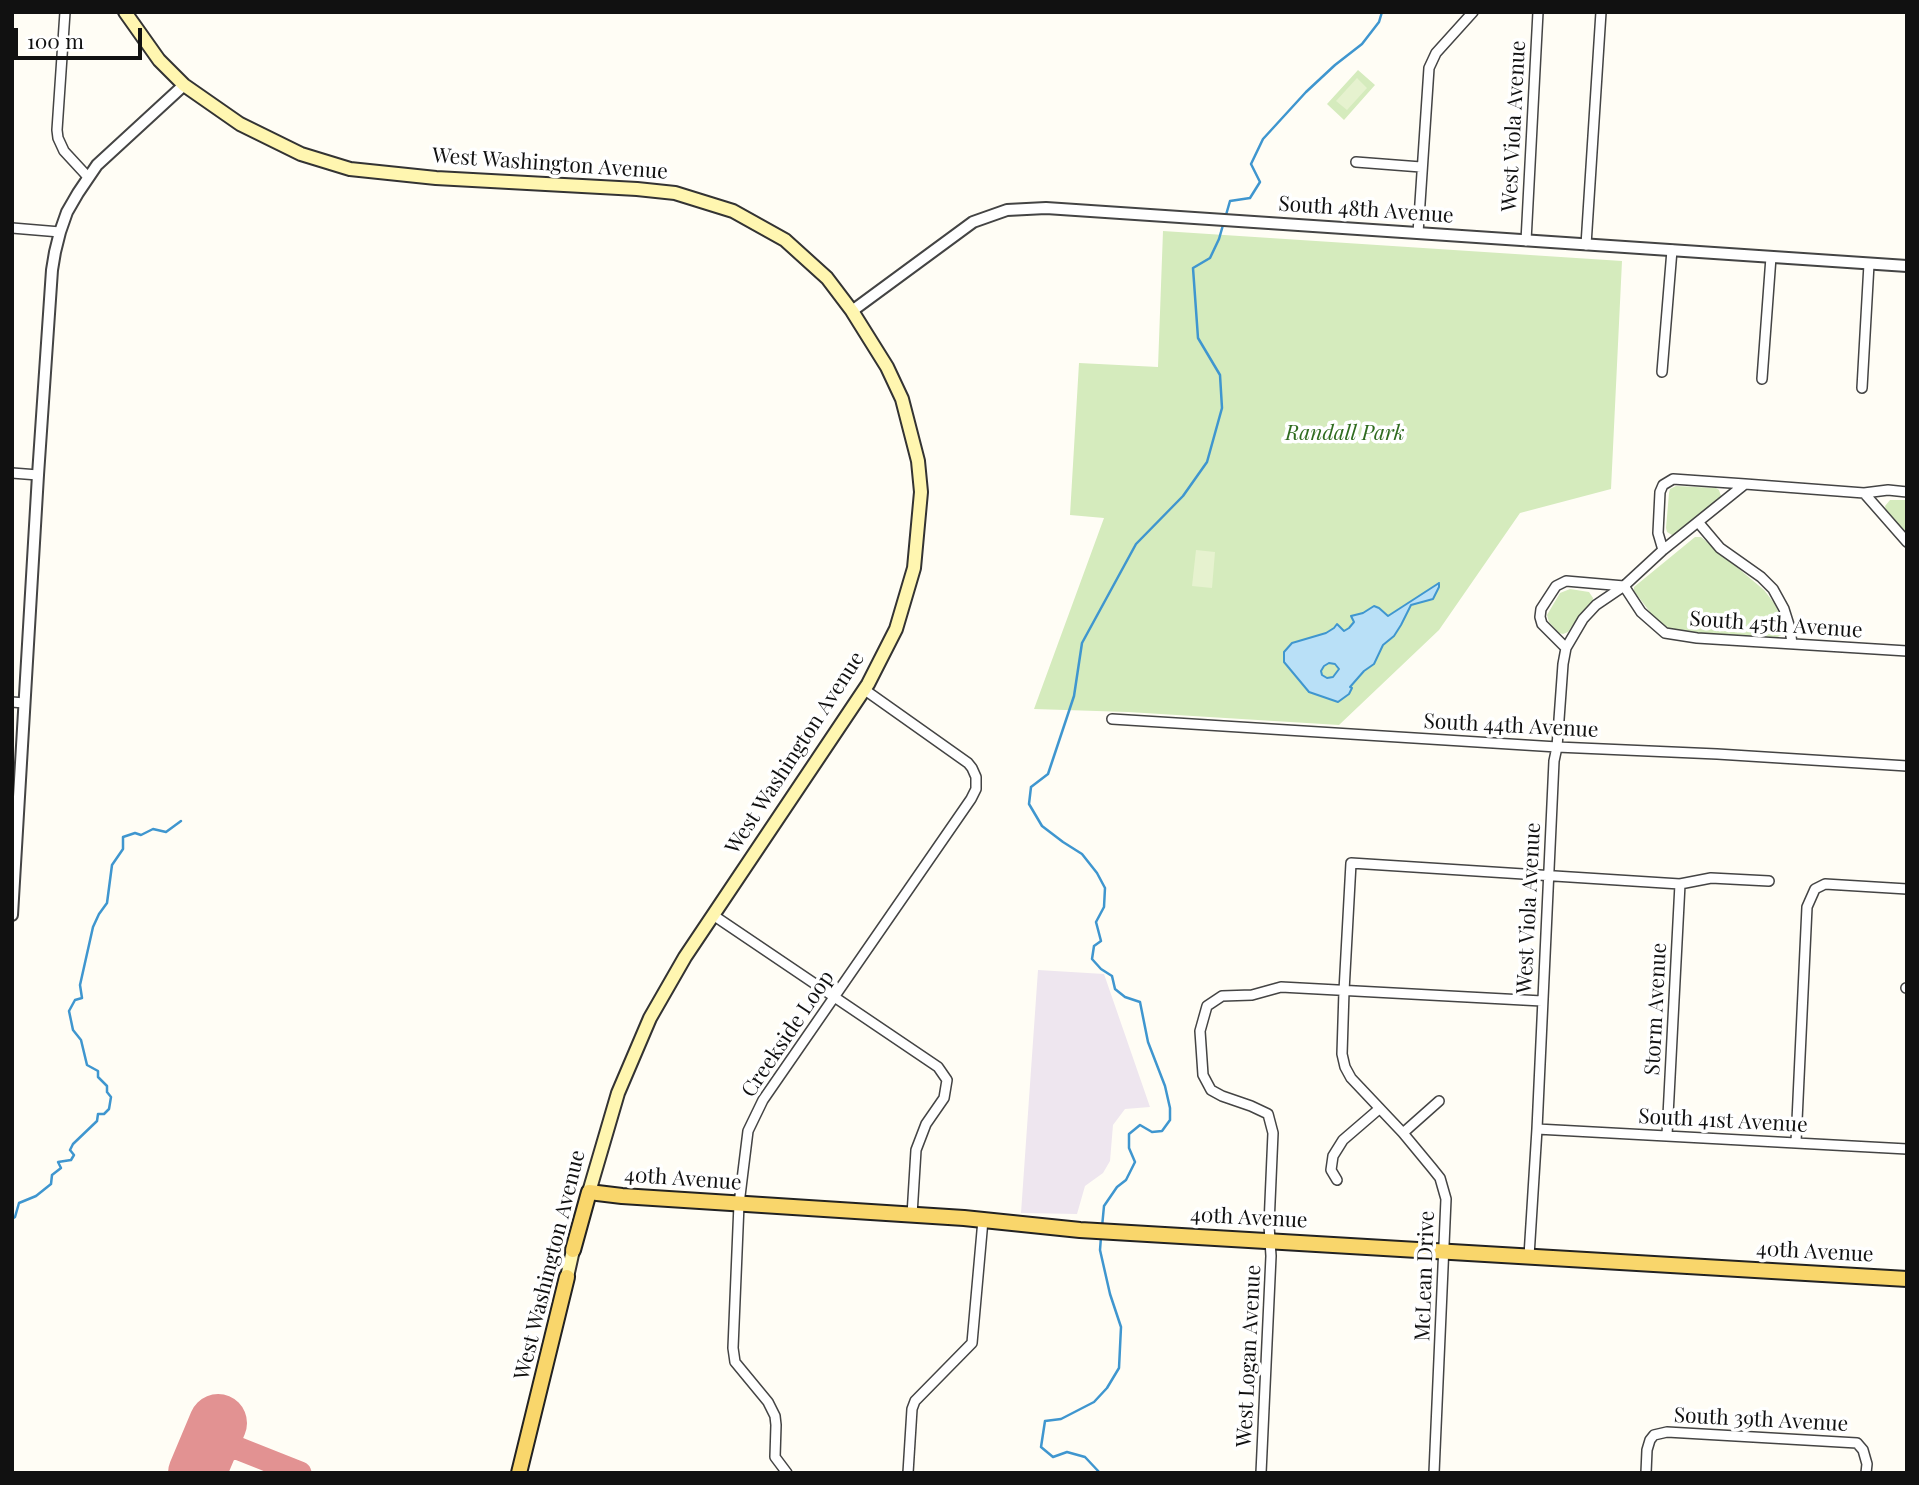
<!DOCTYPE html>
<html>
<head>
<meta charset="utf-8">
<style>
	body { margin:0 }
	#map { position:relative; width:1919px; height:1485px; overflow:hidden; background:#fffdf5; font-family:"Playfair Display",serif }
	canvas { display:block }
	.frame { position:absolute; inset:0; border:14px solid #111; pointer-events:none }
	.scale { position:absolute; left:14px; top:28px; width:128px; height:32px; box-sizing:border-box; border:4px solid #111; border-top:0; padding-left:9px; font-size:21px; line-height:24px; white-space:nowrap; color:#111; -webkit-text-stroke:5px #fff; paint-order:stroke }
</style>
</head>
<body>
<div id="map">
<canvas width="1919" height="1485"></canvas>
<div class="frame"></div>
<div class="scale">100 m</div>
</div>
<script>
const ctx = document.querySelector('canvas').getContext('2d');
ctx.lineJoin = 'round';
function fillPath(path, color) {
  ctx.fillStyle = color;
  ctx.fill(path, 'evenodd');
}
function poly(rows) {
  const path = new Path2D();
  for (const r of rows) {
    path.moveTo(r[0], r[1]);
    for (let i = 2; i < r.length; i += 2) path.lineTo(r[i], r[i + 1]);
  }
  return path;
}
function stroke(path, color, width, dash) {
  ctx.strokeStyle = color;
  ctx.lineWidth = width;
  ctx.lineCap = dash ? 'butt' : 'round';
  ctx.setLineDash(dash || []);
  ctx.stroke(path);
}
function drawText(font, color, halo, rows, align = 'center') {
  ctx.font = font + ' "Playfair Display",serif';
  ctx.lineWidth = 7;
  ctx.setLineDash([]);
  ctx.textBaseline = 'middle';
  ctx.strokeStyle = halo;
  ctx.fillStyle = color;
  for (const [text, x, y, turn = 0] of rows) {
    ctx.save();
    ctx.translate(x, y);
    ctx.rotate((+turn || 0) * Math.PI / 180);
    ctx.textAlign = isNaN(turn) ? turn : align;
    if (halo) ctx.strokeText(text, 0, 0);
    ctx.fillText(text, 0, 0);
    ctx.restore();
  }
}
fillPath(poly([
	[1038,970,1104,974,1150,1107,1125,1109,1113,1125,1110,1161,1103,1173,1085,1186,1077,1214,1021,1213]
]), '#eee6ef');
fillPath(poly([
	[1358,70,1375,85,1344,120,1327,104],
	[1163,231,1622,261,1611,489,1520,513,1439,630,1339,725,1128,712,1034,709,1104,518,1070,515,1079,363,1158,367],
	[1676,486,1716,488,1719,490,1721,496,1719,500,1677,534,1672,535,1667,532,1666,528,1669,493,1670,489],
	[1890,500,1907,500,1907,534,1886,510,1885,506],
	[1695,537,1701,537,1764,590,1774,603,1780,615,1784,626,1784,632,1782,635,1775,638,1685,633,1672,630,1662,624,1653,616,1634,591,1634,587],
	[1570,589,1589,592,1593,598,1592,603,1579,616,1568,632,1563,634,1559,633,1549,622,1547,615,1560,593]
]), '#d5ebbd');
fillPath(poly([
	[1357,78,1367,88,1347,110,1336,101],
	[1196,550,1215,552,1212,588,1192,586]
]), '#e6f2cf');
const water = poly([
	[1439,583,1439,587,1433,599,1411,605,1401,625,1394,636,1383,645,1374,664,1364,671,1350,687,1352,688,1349,694,1338,702,1309,692,1284,662,1284,652,1292,643,1326,633,1334,628,1337,624,1344,631,1349,628,1354,622,1351,616,1363,613,1374,606,1379,608,1388,616,1439,583],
	[1329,663,1335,664,1339,669,1333,677,1327,678,1322,675,1321,671,1324,666,1329,663]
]);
fillPath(water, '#b9e0f7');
stroke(water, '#3f96cf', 2);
stroke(poly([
	[1226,215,1230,201,1250,198,1260,182,1251,164,1263,139,1306,92,1335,65,1362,44,1379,22,1382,12],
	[12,1219,15,1217,19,1203,36,1196,51,1184,52,1175,61,1168,58,1162,71,1160,74,1155,70,1150,73,1144,97,1121,98,1114,104,1114,109,1109,111,1097,107,1092,107,1086,98,1077,98,1071,87,1065,81,1040,73,1030,69,1011,75,1000,82,998,80,985,93,927,99,914,107,903,112,865,123,849,123,837,135,833,141,835,153,829,166,832,181,821],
	[1102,1227,1104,1206,1117,1187,1126,1180,1135,1162,1129,1148,1129,1134,1140,1125,1152,1132,1162,1131,1170,1120,1170,1108,1165,1086,1148,1042,1140,1002,1125,997,1115,989,1112,976,1101,969,1092,959,1094,946,1101,941,1096,922,1104,907,1105,888,1097,873,1082,854,1063,842,1042,826,1029,804,1031,787,1048,774,1074,696,1082,643,1136,544,1183,496,1207,462,1222,408,1220,375,1198,338,1193,268,1210,258,1219,239,1223,225],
	[1100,1473,1085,1457,1067,1452,1053,1457,1041,1447,1045,1421,1061,1419,1094,1402,1107,1388,1119,1368,1121,1327,1110,1294,1100,1250,1101,1237]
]), '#3f96cf', 2.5);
stroke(poly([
	[202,1461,210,1455,222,1450,237,1448,300,1473]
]), '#e29292', 23);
stroke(poly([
	[197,1473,218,1423]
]), '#e29292', 58);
const minor = poly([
	[65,12,57,130,58,138,64,151,88,177],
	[1356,162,1421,167],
	[12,228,60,232],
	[1418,233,1429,68,1436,53,1473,12],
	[1526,241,1538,12],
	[1586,245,1601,12],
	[1662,372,1672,250],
	[1762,379,1771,257],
	[1862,388,1869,264],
	[12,473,38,475],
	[1864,493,1888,490,1907,492],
	[1698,522,1720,548,1761,577,1773,589,1784,609,1790,628,1792,644],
	[1663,550,1658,533,1660,492,1663,485,1673,479,1745,484],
	[1624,586,1641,612,1665,633,1697,638,1907,651],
	[1566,648,1542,624,1540,617,1541,609,1556,586,1566,581,1624,586],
	[12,702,24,703],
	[1112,719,1557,747,1717,754,1907,766],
	[713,915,938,1067,947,1080,944,1098,926,1124,916,1150,912,1215],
	[1906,988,1907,988],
	[1537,1129,1907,1149],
	[1403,1133,1439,1101],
	[1667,1135,1680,884],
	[1796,1142,1807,907,1815,889,1825,884,1907,889],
	[1337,1180,1331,1170,1333,1156,1343,1140,1379,1109],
	[1529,1256,1537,1129,1554,761,1557,747,1563,664,1566,648,1583,619,1596,605,1624,586,1663,550,1745,484,1864,493,1907,542],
	[787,1473,775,1457,776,1425,775,1416,768,1402,735,1362,733,1348,739,1204,748,1131,763,1100,971,799,976,789,976,777,972,768,968,763,865,690],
	[908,1473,912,1409,915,1401,972,1343,983,1220],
	[1261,1473,1271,1256,1269,1225,1273,1133,1268,1114,1251,1106,1222,1096,1211,1090,1203,1075,1200,1031,1207,1006,1222,996,1252,995,1281,987,1542,1001],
	[1434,1473,1446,1199,1440,1178,1432,1168,1403,1133,1351,1078,1345,1067,1342,1054,1344,991,1351,863,1680,884,1711,878,1769,881],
	[1646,1473,1647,1450,1650,1440,1654,1435,1667,1432,1857,1443,1863,1450,1867,1464,1866,1473]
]);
const tertiary = poly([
	[852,311,973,222,1007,210,1046,208,1907,266],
	[12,915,38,475,52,270,55,252,60,232,67,212,78,193,97,165,184,85]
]);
const secondary = poly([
	[125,12,159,60,184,85,240,124,301,154,350,169,436,178,637,189,675,193,733,211,785,240,827,278,852,311,887,367,902,399,918,461,921,492,914,568,896,629,868,684,685,957,650,1018,618,1093,589,1192],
	[567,1277,573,1250]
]);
const primary = poly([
	[573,1250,589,1192,622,1196,964,1218,1080,1230,1907,1279],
	[519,1473,567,1277]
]);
stroke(minor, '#444', 12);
stroke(tertiary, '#444', 14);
stroke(secondary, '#333', 16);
stroke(primary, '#222', 18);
stroke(minor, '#fff', 9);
stroke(tertiary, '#fff', 10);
stroke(secondary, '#fff6b0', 12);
stroke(primary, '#f9d66b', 14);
drawText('21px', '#111', '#fff', [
	["West Viola Avenue",1514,126,-87],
	["West Washington Avenue",550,164,4],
	["South 48th Avenue",1366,210,4],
	["South 45th Avenue",1776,625,4],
	["South 44th Avenue",1511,726,3],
	["West Washington Avenue",795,753,-57],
	["West Viola Avenue",1529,908,-87],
	["Storm Avenue",1656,1009,-87],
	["Creekside Loop",788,1034,-56],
	["South 41st Avenue",1723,1121,3],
	["40th Avenue",683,1179,4],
	["40th Avenue",1249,1218,3],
	["40th Avenue",1815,1252,3],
	["West Washington Avenue",550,1265,-76],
	["McLean Drive",1425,1276,-88],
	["West Logan Avenue",1249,1356,-87],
	["South 39th Avenue",1761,1420,3]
]);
drawText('italic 21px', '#2f6b1f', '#fff', [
	["Randall Park",1345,433]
]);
</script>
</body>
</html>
